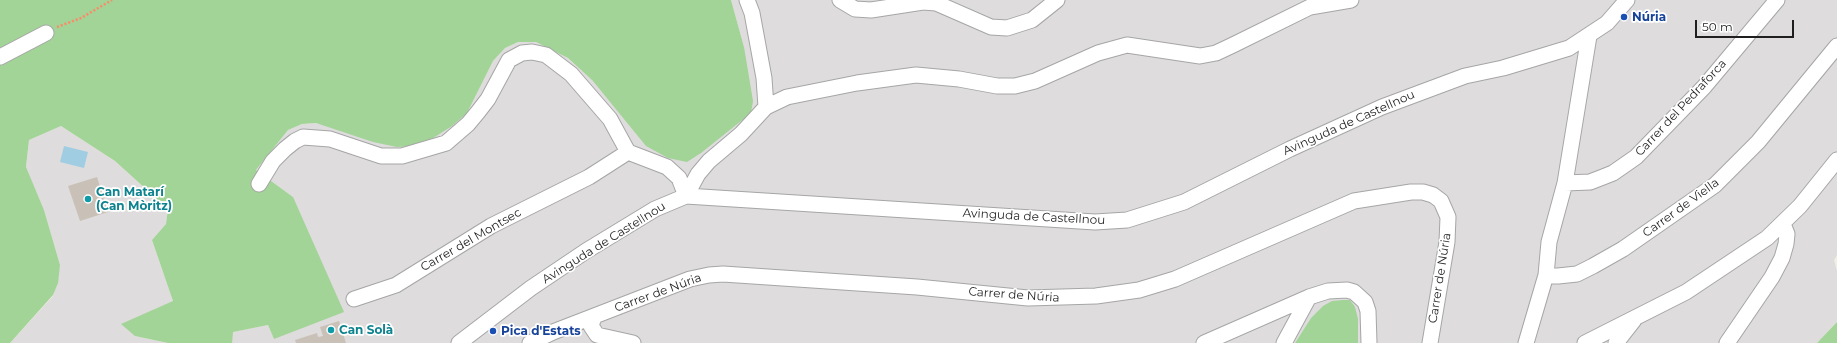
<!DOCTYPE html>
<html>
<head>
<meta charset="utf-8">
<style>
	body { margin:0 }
	#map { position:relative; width:1837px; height:343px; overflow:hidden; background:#f1eee5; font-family:Montserrat,sans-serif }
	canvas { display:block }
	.scale { position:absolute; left:1695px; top:20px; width:99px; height:18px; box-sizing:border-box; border:2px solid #1f1f1f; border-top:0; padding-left:5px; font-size:12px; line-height:14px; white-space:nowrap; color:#1f1f1f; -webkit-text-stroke:3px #fff; paint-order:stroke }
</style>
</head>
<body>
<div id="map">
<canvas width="1837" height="343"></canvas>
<div class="scale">50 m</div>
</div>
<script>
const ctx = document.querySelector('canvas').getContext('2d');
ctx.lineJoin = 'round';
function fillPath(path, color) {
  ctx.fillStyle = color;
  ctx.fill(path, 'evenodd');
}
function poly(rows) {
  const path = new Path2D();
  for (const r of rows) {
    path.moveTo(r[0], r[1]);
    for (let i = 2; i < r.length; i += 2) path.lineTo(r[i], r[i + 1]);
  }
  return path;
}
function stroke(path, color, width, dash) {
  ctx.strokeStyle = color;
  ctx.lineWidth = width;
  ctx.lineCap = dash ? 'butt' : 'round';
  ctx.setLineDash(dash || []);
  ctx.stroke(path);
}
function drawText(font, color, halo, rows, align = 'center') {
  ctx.font = font + ' Montserrat,sans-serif';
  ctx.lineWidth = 3.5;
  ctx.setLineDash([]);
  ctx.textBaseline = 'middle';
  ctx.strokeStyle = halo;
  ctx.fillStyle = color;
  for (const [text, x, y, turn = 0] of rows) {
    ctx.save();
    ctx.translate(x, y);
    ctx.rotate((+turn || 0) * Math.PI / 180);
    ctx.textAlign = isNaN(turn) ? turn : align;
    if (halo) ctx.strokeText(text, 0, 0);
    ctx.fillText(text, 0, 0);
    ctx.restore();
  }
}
fillPath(poly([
	[731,0,1837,0,1837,255,1834,260,1837,271,1837,322,1817,343,1358,343,1358,319,1311,318,1295,343,232,343,232,332,268,325,274,339,293,197,256,170,288,130,302,124,316,123,339,129,467,113,493,61,505,48,518,42,536,42,550,48,568,58,593,81,744,47],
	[61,126,115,161,168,209,166,224,152,240,173,301,135,336,168,343,10,343,53,296,60,265,44,210,26,168,29,140]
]), '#dedcdc');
fillPath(poly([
	[0,0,731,0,744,47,753,101,751,113,701,153,687,162,668,158,646,146,593,81,568,58,536,42,518,42,505,48,493,61,467,113,452,126,433,138,412,146,397,147,373,142,316,123,302,124,288,130,256,170,293,197,344,312,274,339,268,325,233,332,232,343,168,343,135,336,121,324,173,301,152,240,166,224,168,209,115,161,61,126,29,140,26,167,44,210,60,265,58,283,53,295,10,343,0,343],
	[1343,300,1350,300,1355,307,1358,319,1358,343,1295,343,1311,318,1323,306,1332,301],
	[1837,322,1837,343,1817,343]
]), '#a1d496');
fillPath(poly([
	[64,146,88,152,84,168,60,162]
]), '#a1cde3');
fillPath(poly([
	[97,177,108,212,80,221,68,186],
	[339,321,346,343,296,343,295,340,317,333,318,337,323,336,320,327]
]), '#c9c1b7');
const minor = poly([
	[747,0,752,13,764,78,766,107],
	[840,0,855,9,871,10,923,2,936,3,991,27,1007,28,1032,20,1057,0],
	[0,57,46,33],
	[1565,183,1590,182,1603,177,1613,173,1636,157,1704,87,1777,0],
	[259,184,273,161,285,149,295,141,303,137,330,139,381,156,402,156,446,143,468,124,478,112,488,99,509,60,522,53,532,52,546,55,571,74,610,119,628,152,667,167,679,178,686,196],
	[686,196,698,174,709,161,741,134,766,107,787,97,857,83,916,75,959,79,997,86,1015,86,1035,81,1098,53,1127,45,1200,56,1216,53,1233,45,1310,7,1351,0],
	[1546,275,1558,276,1577,274,1593,266,1623,249,1715,185,1758,142,1837,46],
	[354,299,396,285,491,226,589,177,628,152],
	[594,317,591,326,597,335,633,343],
	[459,343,531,288,586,251,655,209,686,196,1095,222,1127,220,1184,202,1290,149,1382,107,1465,76,1503,68,1569,48,1607,23,1627,0],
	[530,343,553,332,690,279,709,275,723,274,917,287,1028,298,1096,296,1139,290,1175,279,1354,201,1411,192,1423,192,1433,195,1441,201,1448,217,1447,242,1430,343],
	[1204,343,1309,297,1328,291,1347,290,1354,292,1365,302,1368,311,1369,343],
	[1284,343,1309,297],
	[1526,343,1546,275,1549,242,1565,183,1589,36],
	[1585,343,1686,292,1767,238,1800,206,1837,160],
	[1616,343,1634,320],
	[1727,343,1772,277,1782,258,1786,244,1787,234,1783,224]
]);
stroke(minor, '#a6a6a6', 17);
stroke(poly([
	[57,27,81,18,112,0]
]), '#ff8868', 2.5, [2, 2]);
stroke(minor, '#fff', 15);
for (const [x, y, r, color] of [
	[1624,17,4,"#1a4fb4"],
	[88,199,4,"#0f9aa8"],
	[331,330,4,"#0f9aa8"],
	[493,331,4,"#1a4fb4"]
]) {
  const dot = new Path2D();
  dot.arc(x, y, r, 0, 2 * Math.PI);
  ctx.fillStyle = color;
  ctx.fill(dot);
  stroke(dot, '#fff', 1.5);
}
drawText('bold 12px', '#164399', '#fff', [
	["Núria",1632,17],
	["Pica d'Estats",501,331]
], 'left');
drawText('12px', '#1f1f1f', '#fff', [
	["Carrer del Pedraforca",1681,108,-47],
	["Avinguda de Castellnou",1349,123,-24],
	["Carrer de Viella",1681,208,-36],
	["Avinguda de Castellnou",1034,217,3],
	["Carrer del Montsec",471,240,-30],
	["Avinguda de Castellnou",604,243,-32],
	["Carrer de Núria",1440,278,-81],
	["Carrer de Núria",658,293,-20],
	["Carrer de Núria",1014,295,4]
]);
drawText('bold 12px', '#0d838f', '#fff', [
	["Can Matarí",96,192],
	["(Can Mòritz)",96,206],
	["Can Solà",339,330]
], 'left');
</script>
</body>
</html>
